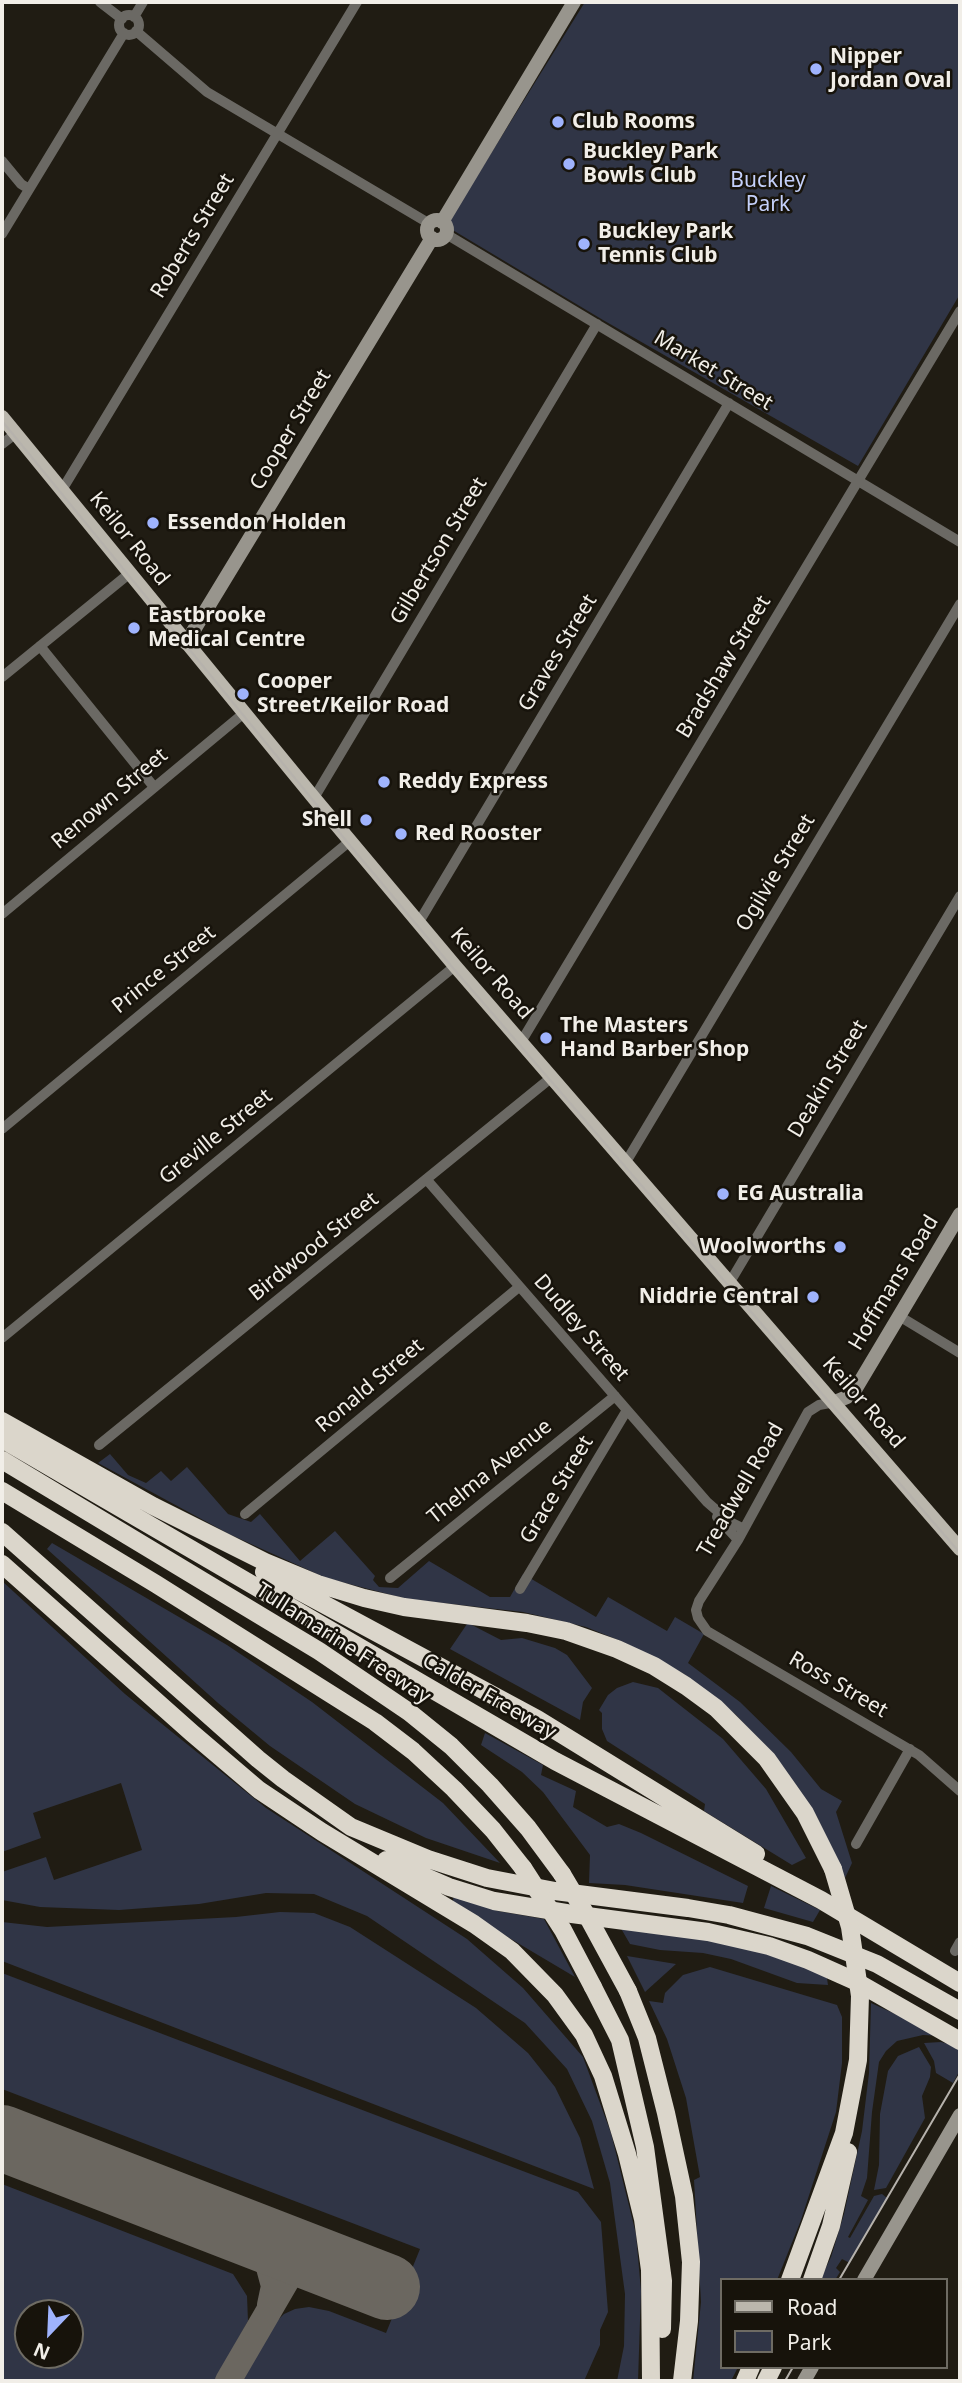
<!DOCTYPE html>
<html>
<head>
<meta charset="utf-8">
<style>
	body { margin:0 }
	#map { position:relative; width:962px; height:2383px; overflow:hidden; background:#201c13; font-family:"Noto Sans",sans-serif }
	canvas { display:block }
	.frame { position:absolute; inset:0; border:4px solid #f1eee8; pointer-events:none }
	.legend { position:absolute; left:720px; top:2278px; width:228px; height:91px; box-sizing:border-box; background:#17130b; border:2px solid #6e6b63; margin:0; padding:9px 12px; list-style:none; font-size:21px; color:#f1eee8 }
	.legend li { display:flex; align-items:center; gap:14px; height:35px }
	.legend b { width:35px; border:2px solid #6e6b63 }
	.north { position:absolute; left:14px; top:2299px; width:70px; height:70px; box-sizing:border-box; background:#17130b; border:2px solid #6e6b63; border-radius:50%; rotate:203deg; font-size:19px; font-weight:700; line-height:28px; text-align:center; color:#f1eee8 }
	.north::after { content:''; display:block; margin:auto; width:24px; height:32px; background:#9fb3fd; clip-path:polygon(50% 0,100% 100%,50% 72%,0 100%) }
</style>
</head>
<body>
<div id="map">
<canvas width="962" height="2383"></canvas>
<div class="frame"></div>
<ul class="legend">
<li><b style="height:9px;background:#bbb7ad"></b>Road</li>
<li><b style="height:19px;background:#303546"></b>Park</li>
</ul>
<div class="north">N</div>
</div>
<script>
const ctx = document.querySelector('canvas').getContext('2d');
ctx.lineJoin = 'round';
function fillPath(path, color) {
  ctx.fillStyle = color;
  ctx.fill(path, 'evenodd');
}
function poly(rows) {
  const path = new Path2D();
  for (const r of rows) {
    if (r.length === 3) {
      path.moveTo(r[0] + r[2], r[1]);
      path.arc(r[0], r[1], r[2], 0, 2 * Math.PI);
      continue;
    }
    path.moveTo(r[0], r[1]);
    for (let i = 2; i < r.length; i += 2) path.lineTo(r[i], r[i + 1]);
  }
  return path;
}
function stroke(path, color, width, dash) {
  ctx.strokeStyle = color;
  ctx.lineWidth = width;
  ctx.lineCap = dash ? 'butt' : 'round';
  ctx.setLineDash(dash || []);
  ctx.stroke(path);
}
function drawText(font, color, halo, rows, align = 'center') {
  ctx.font = font + ' "Noto Sans",sans-serif';
  ctx.lineWidth = 5;
  ctx.setLineDash([]);
  ctx.textBaseline = 'middle';
  ctx.strokeStyle = halo;
  ctx.fillStyle = color;
  for (const [text, x, y, turn = 0] of rows) {
    ctx.save();
    ctx.translate(x, y);
    ctx.rotate((+turn || 0) * Math.PI / 180);
    ctx.textAlign = isNaN(turn) ? turn : align;
    if (halo) ctx.strokeText(text, 0, 0);
    ctx.fillText(text, 0, 0);
    ctx.restore();
  }
}
fillPath(poly([
	[585,2,960,2,960,294,858,466,603,320,451,229,449,221],
	[110,1454,128,1475,146,1483,161,1471,171,1481,187,1467,228,1514,251,1522,260,1514,300,1561,335,1531,375,1576,373,1580,379,1587,398,1588,429,1561,490,1597,510,1597,523,1574,596,1617,608,1597,667,1631,675,1617,704,1634,688,1663,740,1702,791,1752,821,1789,842,1801,836,1812,852,1863,845,1878,817,1817,782,1765,736,1715,684,1674,623,1642,586,1627,523,1612,407,1599,326,1578,229,1534,98,1463],
	[52,1543,227,1645,312,1702,443,1803,500,1863,426,1838,355,1804,270,1746,218,1703,47,1549],
	[2,1581,125,1694,266,1808,467,1939,523,1988,583,2057,611,2133,636,2234,641,2291,638,2381,617,2381,624,2346,625,2294,610,2183,592,2121,567,2069,525,2023,367,1916,314,1894,266,1893,199,1904,119,1910,40,1907,2,1900,2,1872,46,1857,54,1880,142,1850,121,1783,33,1813,41,1838,2,1852],
	[467,1624,470,1624,501,1640,522,1638,555,1648,567,1655,592,1688,583,1702,580,1720,450,1649],
	[633,1682,658,1688,723,1739,766,1789,806,1858,792,1865,704,1811,705,1804,607,1741,602,1729,602,1713,599,1710,608,1695,617,1688],
	[485,1733,543,1765,541,1775,576,1791,573,1807,607,1827,619,1824,641,1833,748,1886,743,1903,625,1885,589,1883,590,1855,543,1792,522,1772,481,1745],
	[771,1886,820,1910,813,1922,764,1908],
	[454,1896,498,1911,544,1919,575,1977,452,1904],
	[280,1912,314,1913,350,1927,476,2008,528,2053,555,2087,580,2138,594,2189,2,1961,2,1922,47,1927,236,1917],
	[619,1925,709,1935,826,1972,828,1985,797,1983,731,1959,703,1953,660,1950,630,1944],
	[627,1956,676,1964,645,1992],
	[710,1967,837,2005,842,2017,842,2063,836,2112,801,2220,777,2280,722,2280,722,2367,738,2367,731,2381,693,2381,701,2302,694,2180,700,2177,686,2098,667,2039,649,2001,663,2003,665,1993,683,1975],
	[2,1973,578,2192,601,2222,608,2312,600,2330,600,2345,584,2381,242,2381,276,2322,284,2314,295,2309,309,2307,329,2311,386,2333,420,2249,2,2089],
	[871,2003,944,2036,923,2035,897,2041,886,2051,879,2062,872,2112,867,2178,861,2196,868,2200,848,2237,850,2238,874,2196,882,2194,887,2198,850,2263,842,2259,836,2268,840,2272,835,2280,820,2280,831,2257,844,2214,862,2131,869,2073],
	[941,2042,960,2047,960,2070,953,2083,936,2073,934,2061,924,2043],
	[919,2047,931,2067,930,2077,922,2096,925,2118,886,2188,874,2190,879,2165,880,2114,888,2071,898,2056],
	[2,2184,233,2274,247,2296,248,2321,215,2381,2,2381],
	[28,2313,70,2313,70,2355,28,2355]
]), '#303546');
stroke(poly([
	[231,2227,252,2239,267,2260,274,2286,270,2305],
	[228,2381,302,2254]
]), '#6b6760', 26);
stroke(poly([
	[2,2138,387,2287]
]), '#6b6760', 66);
stroke(poly([
	[100,2,122,19],
	[129,25,10],
	[134,17,143,2],
	[136,31,207,92,430,224],
	[2,161,21,184,29,189],
	[2,234,124,33],
	[446,234,960,542],
	[2,444,15,434],
	[60,489,65,485,357,2],
	[40,646,154,787],
	[2,677,130,573],
	[314,798,597,324],
	[2,914,244,713],
	[419,922,729,403],
	[521,1042,960,311],
	[2,1129,350,841],
	[626,1162,960,604],
	[427,1180,707,1502,730,1522,744,1529],
	[730,1282,960,896],
	[899,1316,960,1353],
	[2,1338,455,966],
	[835,1402,819,1405,808,1412,738,1540,699,1601,696,1610,698,1618,707,1631,919,1755,960,1791],
	[99,1445,552,1077],
	[245,1514,519,1287],
	[717,1517,738,1540],
	[390,1578,615,1396],
	[520,1589,627,1410],
	[856,1844,910,1749],
	[955,1951,960,1942]
]), '#6b6964', 10);
stroke(poly([
	[437,230,10],
	[442,222,574,2],
	[186,643,432,238],
	[835,1402,847,1397,855,1390,960,1214],
	[864,2280,960,2115],
	[804,2381,812,2367]
]), '#98958d', 14);
stroke(poly([
	[2,417,314,798,455,966,960,1549]
]), '#bbb7ad', 14);
stroke(poly([
	[2,1421,153,1506,265,1562,318,1584,364,1598,404,1607,527,1623,566,1631,617,1649,654,1666,686,1686,716,1708,767,1759,805,1813,833,1869],
	[2,1439,555,1761,821,1900,960,1983],
	[2,1460,319,1651,409,1712,451,1746,490,1785,528,1828,562,1874],
	[2,1491,156,1584,375,1722,413,1751,454,1789,493,1830,523,1868],
	[2,1532,258,1759,283,1779,351,1827,428,1859,487,1878,555,1891,688,1908,729,1915,807,1936,877,1964,960,2011],
	[2,1564,192,1733,259,1790,322,1832,474,1924,512,1951,555,1995,584,2035,603,2076,627,2154,643,2219,650,2270,651,2381],
	[264,1572,537,1719,756,1854],
	[386,1860,449,1887,494,1901,572,1914,708,1932,769,1946,808,1960,855,1981,960,2041],
	[593,1987,620,2040,645,2147,663,2281,662,2329],
	[628,1991,647,2038,666,2113,684,2196,691,2262,689,2321,682,2381],
	[790,2280,844,2133,858,2060,860,1996],
	[812,2280,831,2226,848,2152],
	[745,2381,751,2367],
	[766,2381,773,2367]
]), '#dbd6cb', 18);
stroke(poly([
	[2,421,348,843,453,968,960,1553],
	[839,2280,960,2074],
	[785,2381,793,2367]
]), '#b6b2ac', 2);
stroke(poly([
	[523,1868,563,1930,593,1987],
	[833,1869,850,1927,860,1996],
	[562,1874,590,1921,628,1991]
]), '#dbd6cb', 18);
for (const [x, y, r, color] of [
	[816,69,7,"#9fb3fd"],
	[558,122,7,"#9fb3fd"],
	[569,164,7,"#9fb3fd"],
	[584,244,7,"#9fb3fd"],
	[153,523,7,"#9fb3fd"],
	[134,628,7,"#9fb3fd"],
	[243,694,7,"#9fb3fd"],
	[384,782,7,"#9fb3fd"],
	[366,820,7,"#9fb3fd"],
	[401,834,7,"#9fb3fd"],
	[546,1038,7,"#9fb3fd"],
	[723,1194,7,"#9fb3fd"],
	[840,1247,7,"#9fb3fd"],
	[813,1297,7,"#9fb3fd"]
]) {
  const dot = new Path2D();
  dot.arc(x, y, r, 0, 2 * Math.PI);
  ctx.fillStyle = color;
  ctx.fill(dot);
  stroke(dot, '#17130b', 2.5);
}
drawText('bold 21px', '#f1eee8', '#17130b', [
	["Nipper",830,57],
	["Jordan Oval",830,81],
	["Club Rooms",572,122],
	["Buckley Park",583,152],
	["Bowls Club",583,176],
	["Buckley Park",598,232],
	["Tennis Club",598,256],
	["Essendon Holden",167,523],
	["Eastbrooke",148,616],
	["Medical Centre",148,640],
	["Cooper",257,682],
	["Street/Keilor Road",257,706],
	["Reddy Express",398,782],
	["Shell",352,820,"right"],
	["Red Rooster",415,834],
	["The Masters",560,1026],
	["Hand Barber Shop",560,1050],
	["EG Australia",737,1194],
	["Woolworths",826,1247,"right"],
	["Niddrie Central",799,1297,"right"]
], 'left');
drawText('21px', '#c4d0fa', '#17130b', [
	["Buckley",768,181],
	["Park",768,205]
]);
drawText('21px', '#f1eee8', '#17130b', [
	["Roberts Street",193,236,-59],
	["Market Street",713,371,31],
	["Cooper Street",291,430,-59],
	["Keilor Road",129,539,51],
	["Gilbertson Street",439,551,-59],
	["Graves Street",558,653,-59],
	["Bradshaw Street",724,667,-59],
	["Renown Street",110,799,-40],
	["Ogilvie Street",776,873,-59],
	["Prince Street",164,970,-39],
	["Keilor Road",491,974,49],
	["Deakin Street",828,1079,-59],
	["Greville Street",216,1137,-39],
	["Birdwood Street",314,1247,-39],
	["Hoffmans Road",894,1283,-59],
	["Dudley Street",581,1328,49],
	["Ronald Street",370,1386,-40],
	["Keilor Road",863,1403,49],
	["Thelma Avenue",490,1472,-39],
	["Grace Street",557,1490,-59],
	["Treadwell Road",741,1490,-60],
	["Tullamarine Freeway",343,1644,33],
	["Ross Street",838,1685,30],
	["Calder Freeway",489,1697,30]
]);
</script>
</body>
</html>
